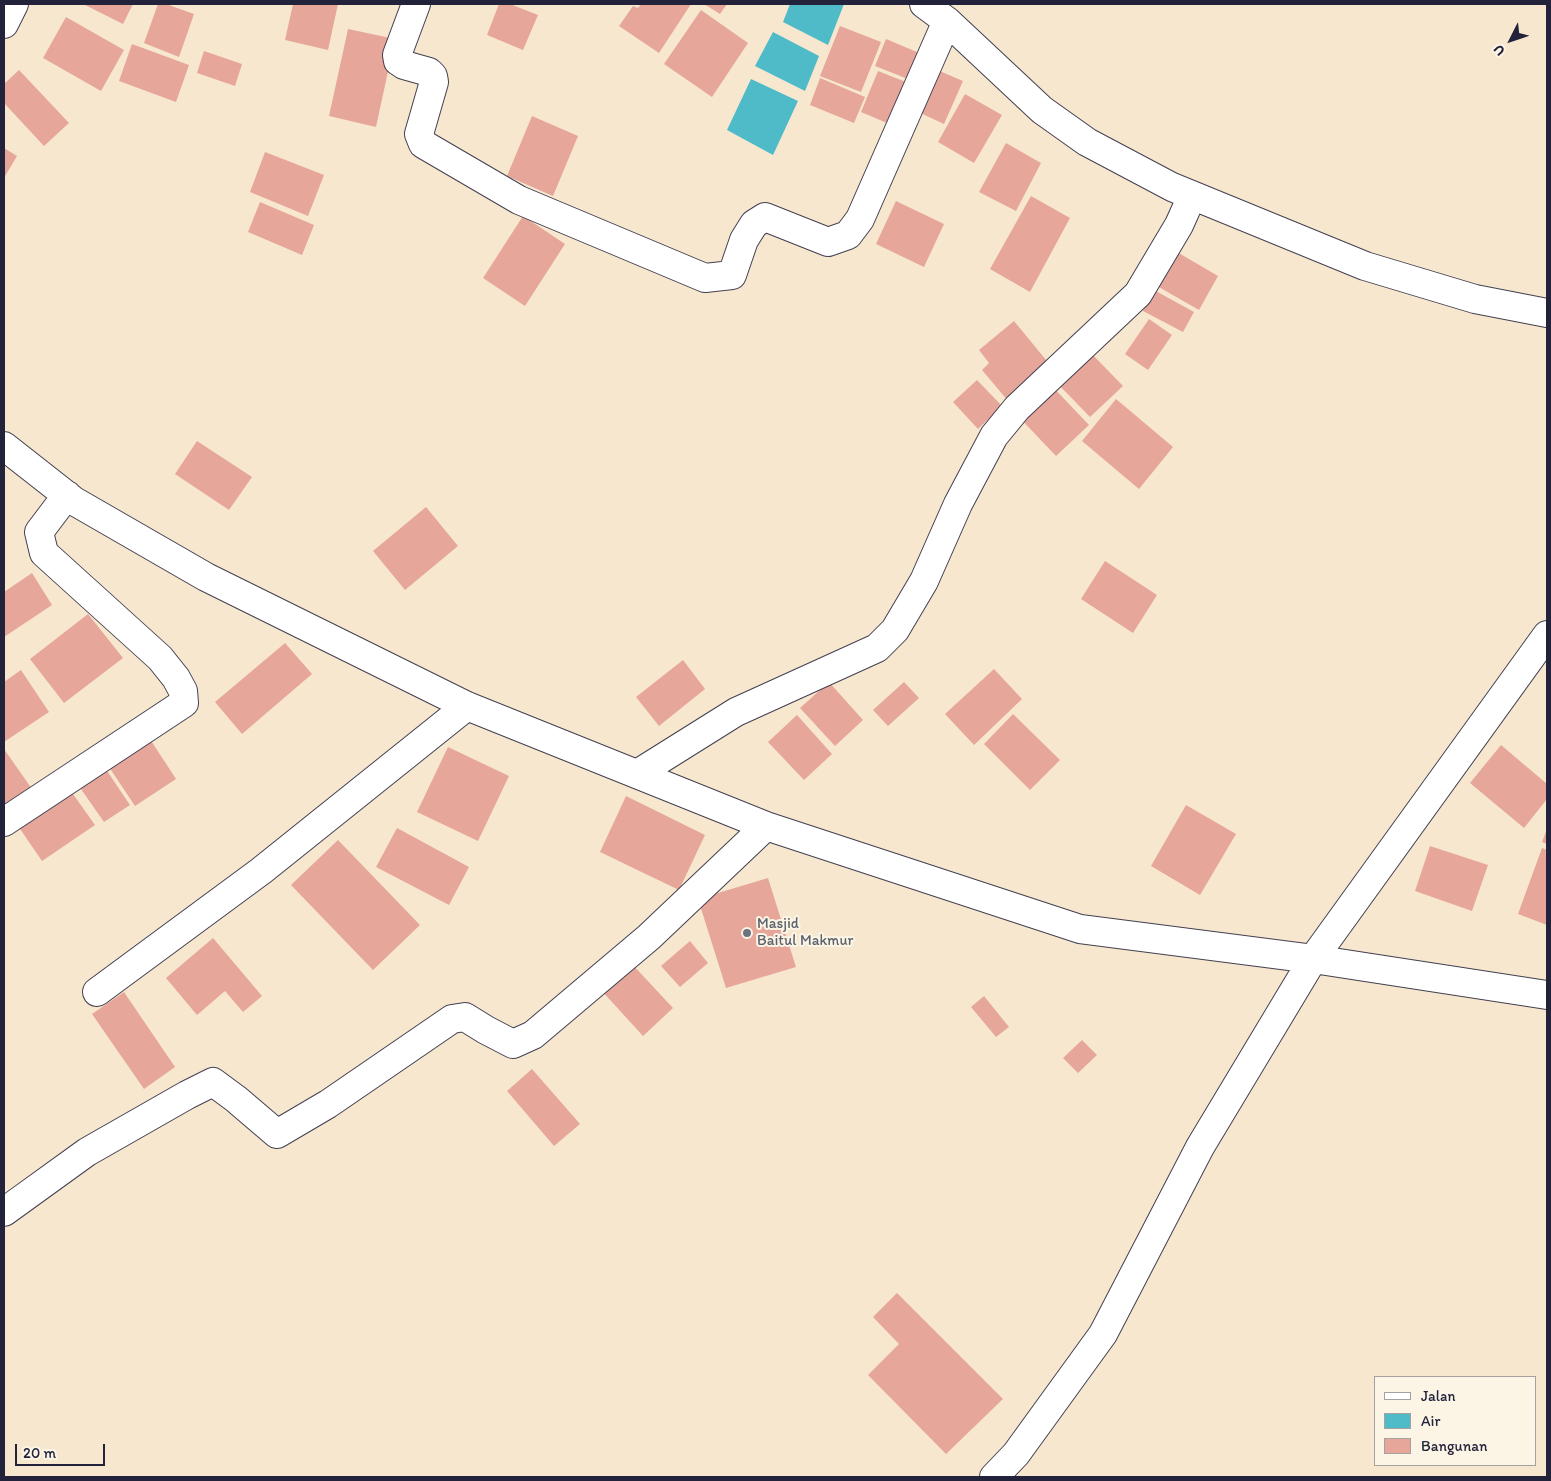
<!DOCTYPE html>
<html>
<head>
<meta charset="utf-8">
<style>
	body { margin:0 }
	#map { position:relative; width:1551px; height:1481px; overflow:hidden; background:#f7e7cf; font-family:Itim,sans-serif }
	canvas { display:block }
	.frame { position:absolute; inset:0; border:5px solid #22223b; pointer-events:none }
	.legend { position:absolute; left:1374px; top:1376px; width:162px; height:90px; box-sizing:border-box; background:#fcf5e5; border:1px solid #a5a1a1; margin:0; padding:6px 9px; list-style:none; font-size:15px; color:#22223b }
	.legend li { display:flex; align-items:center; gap:10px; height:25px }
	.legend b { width:25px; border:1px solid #a5a1a1 }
	.north { position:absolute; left:1486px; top:15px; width:50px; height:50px; -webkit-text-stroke:4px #fcf5e5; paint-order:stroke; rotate:229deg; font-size:14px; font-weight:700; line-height:20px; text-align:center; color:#22223b }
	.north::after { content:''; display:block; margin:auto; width:18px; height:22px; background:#22223b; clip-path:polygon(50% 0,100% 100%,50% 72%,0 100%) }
	.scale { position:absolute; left:15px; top:1444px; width:90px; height:22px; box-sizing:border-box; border:2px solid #22223b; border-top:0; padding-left:6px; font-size:15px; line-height:18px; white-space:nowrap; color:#22223b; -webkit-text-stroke:4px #fcf5e5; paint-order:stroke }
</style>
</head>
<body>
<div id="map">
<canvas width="1551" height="1481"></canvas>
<div class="frame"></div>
<ul class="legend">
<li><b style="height:6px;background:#fff"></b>Jalan</li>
<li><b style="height:14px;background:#4fbbc9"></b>Air</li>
<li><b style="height:14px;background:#e7a69a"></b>Bangunan</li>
</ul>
<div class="north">U</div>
<div class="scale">20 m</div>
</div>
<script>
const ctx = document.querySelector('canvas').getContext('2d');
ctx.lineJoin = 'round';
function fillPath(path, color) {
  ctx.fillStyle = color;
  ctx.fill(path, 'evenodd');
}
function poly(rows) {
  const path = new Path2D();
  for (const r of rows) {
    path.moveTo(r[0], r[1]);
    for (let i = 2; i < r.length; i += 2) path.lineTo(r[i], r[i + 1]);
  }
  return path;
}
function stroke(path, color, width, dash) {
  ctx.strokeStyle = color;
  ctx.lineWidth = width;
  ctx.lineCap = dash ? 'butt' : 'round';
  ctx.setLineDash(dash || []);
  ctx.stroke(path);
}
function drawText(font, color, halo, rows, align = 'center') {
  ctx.font = font + ' Itim,sans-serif';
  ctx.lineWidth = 4;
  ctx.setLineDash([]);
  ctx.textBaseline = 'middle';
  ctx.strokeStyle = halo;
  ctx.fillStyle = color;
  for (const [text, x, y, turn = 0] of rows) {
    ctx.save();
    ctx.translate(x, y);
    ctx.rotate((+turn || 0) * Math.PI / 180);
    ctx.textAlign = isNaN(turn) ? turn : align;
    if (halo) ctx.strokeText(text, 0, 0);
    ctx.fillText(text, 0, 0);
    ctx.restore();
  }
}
fillPath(poly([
	[790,4,844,4,828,45,783,22],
	[773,32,819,56,805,91,755,66],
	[751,79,798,101,773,155,727,130]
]), '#4fbbc9');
fillPath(poly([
	[83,4,133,4,123,24],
	[158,4,166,4,194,14,179,57,144,43],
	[293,4,338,4,328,50,285,40],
	[499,4,510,4,538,15,523,50,487,35],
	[641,4,691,4,659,53,619,26,633,6,638,8],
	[704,4,727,4,720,14],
	[701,10,748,43,712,97,664,64],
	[66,17,124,50,101,91,43,58],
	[840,26,881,42,861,92,820,76],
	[348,29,395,39,376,127,329,116],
	[886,39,924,55,913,81,875,66],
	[132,44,189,65,176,102,119,81],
	[204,51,242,64,235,86,197,73],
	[935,69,963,81,944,124,916,111],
	[19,70,69,123,44,146,4,103,4,84],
	[878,71,911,84,894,126,861,112],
	[820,78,865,97,854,123,810,105],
	[965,94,1002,115,974,163,938,142],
	[532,116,578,136,553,196,507,176],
	[1006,143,1041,163,1016,211,979,192],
	[4,148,17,156,4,178],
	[265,152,324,175,308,216,250,192],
	[1031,196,1070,218,1030,292,990,269],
	[896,201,944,224,924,267,876,244],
	[260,202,314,225,302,255,248,232],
	[523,216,565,244,525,306,483,278],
	[1177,252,1218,276,1199,310,1157,286],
	[1154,290,1194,312,1183,332,1143,311],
	[1149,319,1172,335,1148,370,1125,354],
	[1014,321,1051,366,1009,402,982,370,989,363,979,350],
	[1088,350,1123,386,1090,417,1055,381],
	[977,380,1002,406,978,429,953,402],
	[1050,384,1089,425,1056,456,1017,415],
	[1116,399,1173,447,1139,489,1082,441],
	[197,441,252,477,229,510,175,474],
	[426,507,458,546,405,590,373,551],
	[1105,561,1157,595,1133,633,1081,599],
	[32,573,52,605,4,637,4,592],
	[88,614,123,658,64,703,30,659],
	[285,643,312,674,242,734,215,702],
	[683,660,705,689,659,726,636,697],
	[994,669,1022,699,974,745,945,714],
	[21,670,49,712,4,742,4,682],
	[829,682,863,720,835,746,800,708],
	[904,682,919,698,888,726,873,710],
	[1013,714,1060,760,1030,790,984,744],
	[797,715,832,754,804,780,768,742],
	[146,733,176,779,135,806,105,761],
	[1501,745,1547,784,1547,799,1524,828,1470,783],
	[448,747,509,776,478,841,417,812],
	[4,749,32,789,4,809],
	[101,762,130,805,104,822,74,779],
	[68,787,95,825,42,861,16,823],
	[626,796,705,835,679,890,600,852],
	[1186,805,1236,834,1200,895,1151,866],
	[397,828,469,867,449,905,376,867],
	[1547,829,1547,844,1542,842],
	[338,840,420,925,373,970,291,885],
	[1430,846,1488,865,1472,911,1415,891],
	[1542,848,1547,850,1547,925,1518,914],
	[768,878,796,967,726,988,698,899],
	[213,938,262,996,243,1012,225,991,197,1015,166,978],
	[690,941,708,963,680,987,661,966],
	[631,963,673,1008,643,1036,601,990],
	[124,992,175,1067,144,1089,92,1014],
	[984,996,1009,1027,996,1037,971,1007],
	[1082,1040,1097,1055,1078,1073,1063,1058],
	[532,1069,580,1124,554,1146,507,1091],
	[897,1293,1003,1399,946,1454,868,1375,899,1344,873,1317]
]), '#e7a69a');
const street = poly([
	[416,4,397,55,398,61,404,65,429,72,433,76,434,82,419,134,423,144,519,200,705,278,732,275,744,240,754,224,765,217,828,242,848,235,860,219,947,21],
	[924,4,947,21,1042,110,1087,142,1172,187,1365,266,1475,299,1547,313],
	[4,24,14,4],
	[4,446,74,501,206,577,467,706,766,826,1080,929,1313,959,1547,995],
	[637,774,736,712,877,648,895,630,924,581,958,504,994,436,1017,408,1138,294,1179,225,1192,196],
	[4,822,184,703,183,691,176,678,160,658,44,553,39,532,67,495],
	[97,992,261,871,467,706],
	[4,1212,87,1152,187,1095,213,1082,236,1099,277,1134,328,1104,452,1019,465,1017,486,1030,513,1044,533,1035,649,937,766,826],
	[994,1477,1016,1454,1103,1334,1200,1147,1313,959,1547,635]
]);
stroke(street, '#424051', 30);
stroke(street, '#fff', 28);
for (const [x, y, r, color] of [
	[747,933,5,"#6b7280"]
]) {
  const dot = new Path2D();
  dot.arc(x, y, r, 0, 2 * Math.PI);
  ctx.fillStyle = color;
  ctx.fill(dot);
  stroke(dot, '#fcf5e5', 2);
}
drawText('15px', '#5b616d', '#fcf5e5', [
	["Masjid",757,924],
	["Baitul Makmur",757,941]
], 'left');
</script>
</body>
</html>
